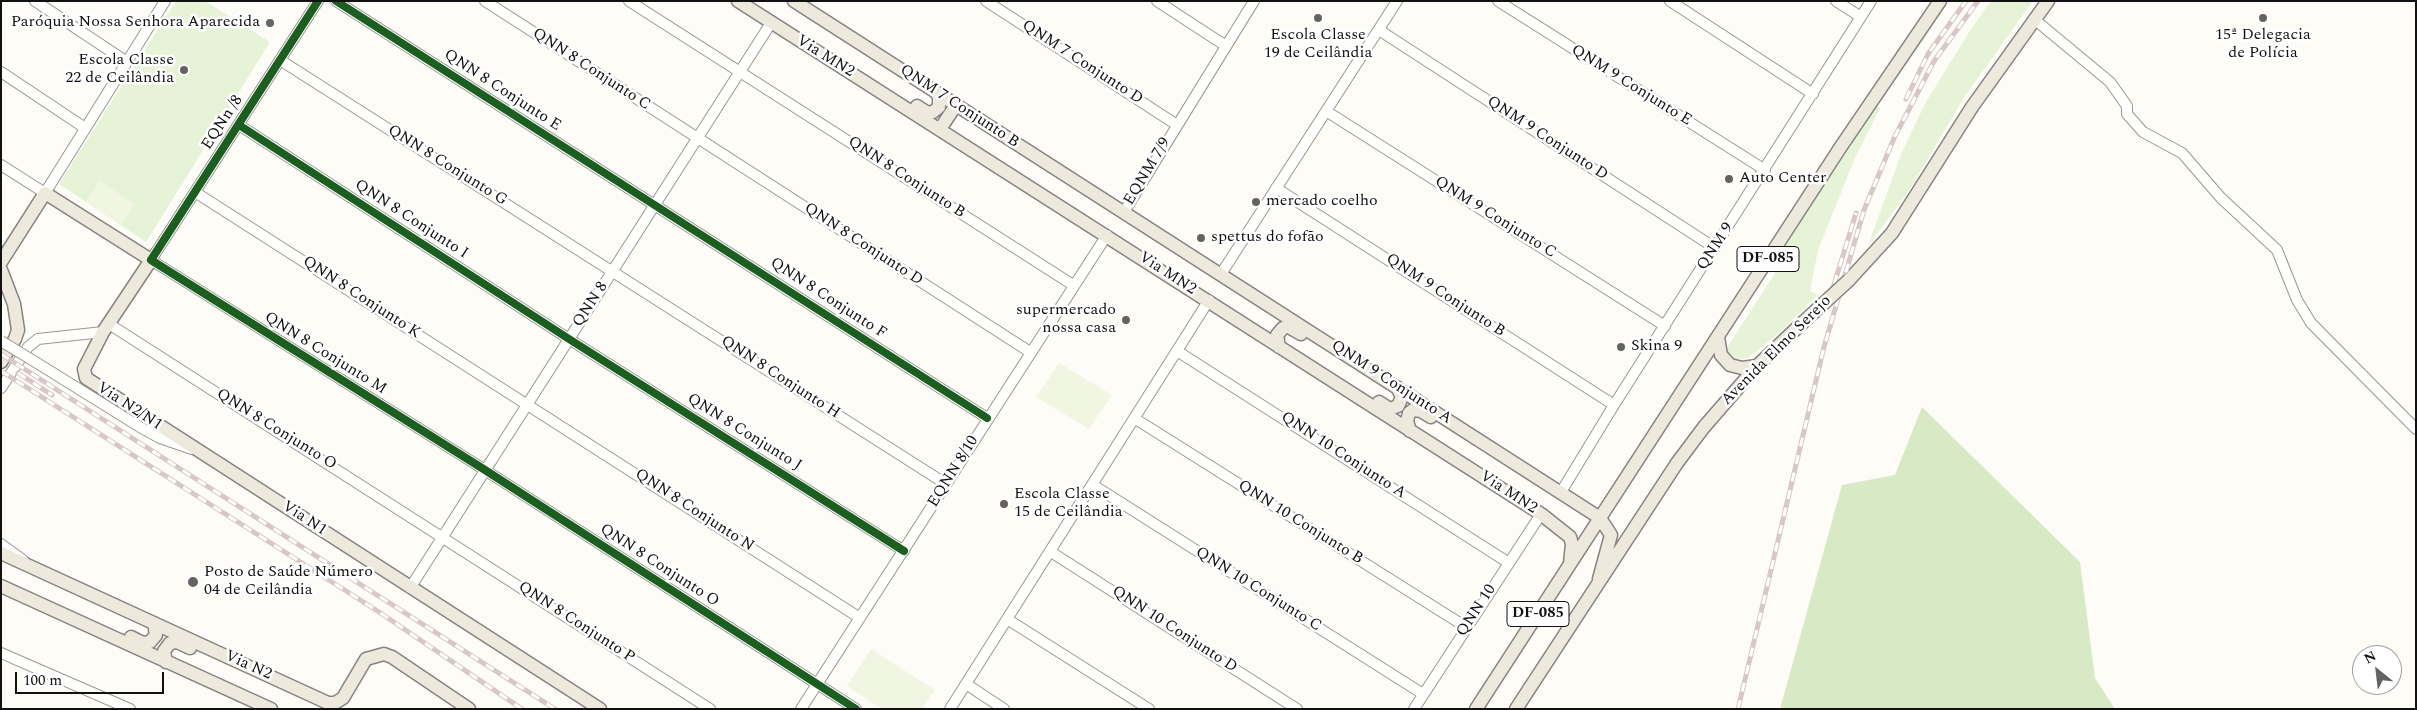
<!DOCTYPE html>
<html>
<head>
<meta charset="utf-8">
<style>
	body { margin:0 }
	#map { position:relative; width:2417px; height:710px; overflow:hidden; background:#fdfcf7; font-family:Spectral,serif }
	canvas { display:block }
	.frame { position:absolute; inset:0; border:2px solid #111; pointer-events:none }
	.north { position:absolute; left:2352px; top:645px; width:50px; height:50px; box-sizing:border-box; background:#fff; border:1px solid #a0a0a0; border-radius:50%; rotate:331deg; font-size:14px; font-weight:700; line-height:20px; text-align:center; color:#111 }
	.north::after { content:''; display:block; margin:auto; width:18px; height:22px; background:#646362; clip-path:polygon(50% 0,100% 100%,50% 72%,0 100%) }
	.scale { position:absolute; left:15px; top:672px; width:149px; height:22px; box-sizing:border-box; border:2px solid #111; border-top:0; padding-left:6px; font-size:15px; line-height:18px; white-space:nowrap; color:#111; -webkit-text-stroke:4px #fff; paint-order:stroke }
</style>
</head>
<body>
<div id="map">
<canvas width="2417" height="710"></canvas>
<div class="frame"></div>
<div class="north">N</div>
<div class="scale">100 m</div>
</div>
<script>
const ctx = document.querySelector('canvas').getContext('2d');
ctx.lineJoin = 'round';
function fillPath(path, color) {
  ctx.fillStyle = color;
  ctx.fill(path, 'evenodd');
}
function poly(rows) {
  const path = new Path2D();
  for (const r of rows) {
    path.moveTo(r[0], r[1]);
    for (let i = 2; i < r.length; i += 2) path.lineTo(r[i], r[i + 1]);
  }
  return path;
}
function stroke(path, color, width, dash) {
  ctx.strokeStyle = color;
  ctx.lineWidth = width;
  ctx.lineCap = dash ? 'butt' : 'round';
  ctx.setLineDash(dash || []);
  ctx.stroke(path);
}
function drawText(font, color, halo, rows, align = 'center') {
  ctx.font = font + ' Spectral,serif';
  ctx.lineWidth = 5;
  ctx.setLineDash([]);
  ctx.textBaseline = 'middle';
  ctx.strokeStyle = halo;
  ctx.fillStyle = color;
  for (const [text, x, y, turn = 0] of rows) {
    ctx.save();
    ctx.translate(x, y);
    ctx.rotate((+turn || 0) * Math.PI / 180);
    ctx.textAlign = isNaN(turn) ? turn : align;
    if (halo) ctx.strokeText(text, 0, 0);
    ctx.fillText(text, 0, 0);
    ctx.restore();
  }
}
fillPath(poly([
	[176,1,205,1,270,42,146,242,59,184],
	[1991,1,2033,1,1965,96,1908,192,1868,246,1901,154,1926,102,1971,29],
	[1876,106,1880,108,1855,158,1818,250,1810,291,1818,295,1778,334,1748,358,1735,360,1728,353,1728,346,1774,275,1781,252]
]), '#e7f3d7');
fillPath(poly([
	[1922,407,2080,562,2095,678,2115,709,1780,709,1842,485,1895,475]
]), '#d8eac5');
fillPath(poly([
	[100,181,134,204,121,225,86,202],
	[1059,363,1112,395,1089,429,1036,397],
	[871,649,935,690,922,709,882,709,847,686]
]), '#f0f6e1');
const minor = poly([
	[35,1,127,62],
	[318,1,151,260,485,470,856,709],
	[336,1,987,418],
	[485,1,1030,352],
	[629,1,1073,285],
	[986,1,1177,125],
	[1157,1,1226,46],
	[1498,1,1765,170],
	[1670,1,1813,94],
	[1836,1,1861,17],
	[2034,19,2110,82,2127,106,2127,114,2143,132,2182,153,2221,198,2277,250,2297,300,2311,323,2416,429],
	[1379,30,1715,248],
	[280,60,946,484],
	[1,72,85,128],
	[1326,111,1665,326],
	[239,125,569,339,904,551],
	[1,165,45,193,165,1],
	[1276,188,1614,405],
	[195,192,860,618],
	[1124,212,1254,1],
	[1221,274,1397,1],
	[109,324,710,709],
	[1177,351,1509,563],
	[37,363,140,427,160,438,192,449],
	[1,388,28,347,38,339,103,332],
	[1134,418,1466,627],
	[1093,485,1423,694],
	[1561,492,1614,405,1871,1],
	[1,544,23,560],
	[1051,552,1297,709],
	[410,588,771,23],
	[1007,619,1149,709],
	[1,653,130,709],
	[966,684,1004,709],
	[801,709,1107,235],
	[950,709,1209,300],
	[1414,709,1541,514]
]);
const major = poly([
	[738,1,1541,514,1570,537,1572,544,1570,564],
	[794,1,1600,518,1611,535,1599,579],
	[917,106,928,113,933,112,939,107,939,98,937,93],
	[940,129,956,105],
	[1,262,45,193,151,260,103,332,84,369,86,378,600,709],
	[1,270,14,304,18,330,15,339,1,362],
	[1849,280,1892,233,1972,107,2048,1],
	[1718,337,1721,355,1730,365,1742,368,1757,366],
	[1279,347,1277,335,1283,328,1287,326,1301,334],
	[1379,402,1390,409,1398,406,1402,397,1397,387],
	[1410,431,1407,421,1409,413,1413,410,1421,411,1431,417],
	[1,553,328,703,335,703,343,698,366,659,384,654,392,657,469,709],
	[1,586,271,709],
	[131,637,143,643,150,642,156,635,154,623],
	[166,662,164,651,170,643,177,642,190,648],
	[1476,709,1840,148,1940,1],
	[1516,709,1677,463,1704,427,1757,366,1799,326]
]);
stroke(minor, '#979795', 12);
stroke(major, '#858482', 15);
stroke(minor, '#fffffe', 10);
stroke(major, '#ede9dc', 12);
const rail = poly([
	[1906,99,1928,54,1966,1],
	[1829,301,1856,213],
	[1,354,555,709],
	[1,371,379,612,522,709],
	[18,373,52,395],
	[1738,709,1824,347,1864,210,1895,136,1917,94,1934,61,1978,1]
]);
stroke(rail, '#d9c6c7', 5);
stroke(rail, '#fff', 3, [9]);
const minorBridge = poly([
	[1,341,37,363]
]);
const majorBridge = poly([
	[1799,326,1849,280]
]);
stroke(minorBridge, '#979795', 12, []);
stroke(majorBridge, '#858482', 15, []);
stroke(minorBridge, '#fffffe', 10);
stroke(majorBridge, '#ede9dc', 12);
stroke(poly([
	[318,1,151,260,485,470,856,709],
	[336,1,987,418],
	[239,125,569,339,904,551]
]), '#1b5e20', 8);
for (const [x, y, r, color] of [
	[1318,18,5,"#646362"],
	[2263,18,5,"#646362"],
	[270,23,5,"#646362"],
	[184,70,5,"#646362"],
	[1729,179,5,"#646362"],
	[1256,202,5,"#646362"],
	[1201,238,5,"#646362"],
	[1126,320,5,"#646362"],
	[1621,347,5,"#646362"],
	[1004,504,5,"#646362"],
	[193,582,6,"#646362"]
]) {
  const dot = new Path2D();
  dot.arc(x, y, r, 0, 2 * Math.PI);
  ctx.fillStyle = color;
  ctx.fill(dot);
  stroke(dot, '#fff', 2);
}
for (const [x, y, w] of [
	[1768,259,62],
	[1538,614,62]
]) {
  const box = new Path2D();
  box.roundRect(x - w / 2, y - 12.5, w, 25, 4);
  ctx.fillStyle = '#fff';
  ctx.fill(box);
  stroke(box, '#111', 1);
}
drawText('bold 15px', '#111', null, [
	["DF-085",1768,259],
	["DF-085",1538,614]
]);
drawText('16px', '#111', '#fff', [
	["Paróquia Nossa Senhora Aparecida",260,23,"right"],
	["Escola Classe",1318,36,"center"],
	["19 de Ceilândia",1318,54,"center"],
	["15ª Delegacia",2263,36,"center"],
	["de Polícia",2263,54,"center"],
	["Escola Classe",174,61,"right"],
	["22 de Ceilândia",174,79,"right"],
	["Auto Center",1739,179],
	["mercado coelho",1266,202],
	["spettus do fofão",1211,238],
	["supermercado",1116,311,"right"],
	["nossa casa",1116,329,"right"],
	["Skina 9",1631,347],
	["Escola Classe",1014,495],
	["15 de Ceilândia",1014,513],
	["Posto de Saúde Número",204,573],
	["04 de Ceilândia",204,591]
], 'left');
drawText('16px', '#111', '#fff', [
	["Via MN2",825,57,32],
	["QNM 7 Conjunto D",1082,63,33],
	["QNN 8 Conjunto C",591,70,33],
	["QNM 9 Conjunto E",1631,86,32],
	["QNN 8 Conjunto E",502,91,33],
	["QNM 7 Conjunto B",959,107,33],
	["EQNn /8",223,123,-57],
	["QNM 9 Conjunto D",1547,139,33],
	["QNN 8 Conjunto G",447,166,32],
	["EQNM 7/9",1148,172,-59],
	["QNN 8 Conjunto B",906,178,33],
	["QNM 9 Conjunto C",1495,218,32],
	["QNN 8 Conjunto I",411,220,33],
	["QNN 8 Conjunto D",863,245,33],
	["QNM 9",1716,247,-57],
	["Via MN2",1167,274,33],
	["QNM 9 Conjunto B",1445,296,33],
	["QNN 8 Conjunto K",361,298,33],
	["QNN 8 Conjunto F",828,299,33],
	["QNN 8",591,305,-57],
	["Avenida Elmo Serejo",1777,351,-45],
	["QNN 8 Conjunto M",325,354,32],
	["QNN 8 Conjunto H",780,378,33],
	["QNM 9 Conjunto A",1391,383,33],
	["Via N2/N1",129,407,33],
	["QNN 8 Conjunto O",276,430,32],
	["QNN 8 Conjunto J",744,433,32],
	["QNN 10 Conjunto A",1343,456,33],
	["EQNN 8/10",954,472,-58],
	["Via MN2",1508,493,33],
	["QNN 8 Conjunto N",694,511,33],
	["Via N1",304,519,33],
	["QNN 10 Conjunto B",1300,523,32],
	["QNN 8 Conjunto O",659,566,33],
	["QNN 10 Conjunto C",1258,590,32],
	["QNN 10",1477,611,-57],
	["QNN 8 Conjunto P",576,623,33],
	["QNN 10 Conjunto D",1174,630,33],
	["Via N2",248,666,24]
]);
</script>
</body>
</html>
